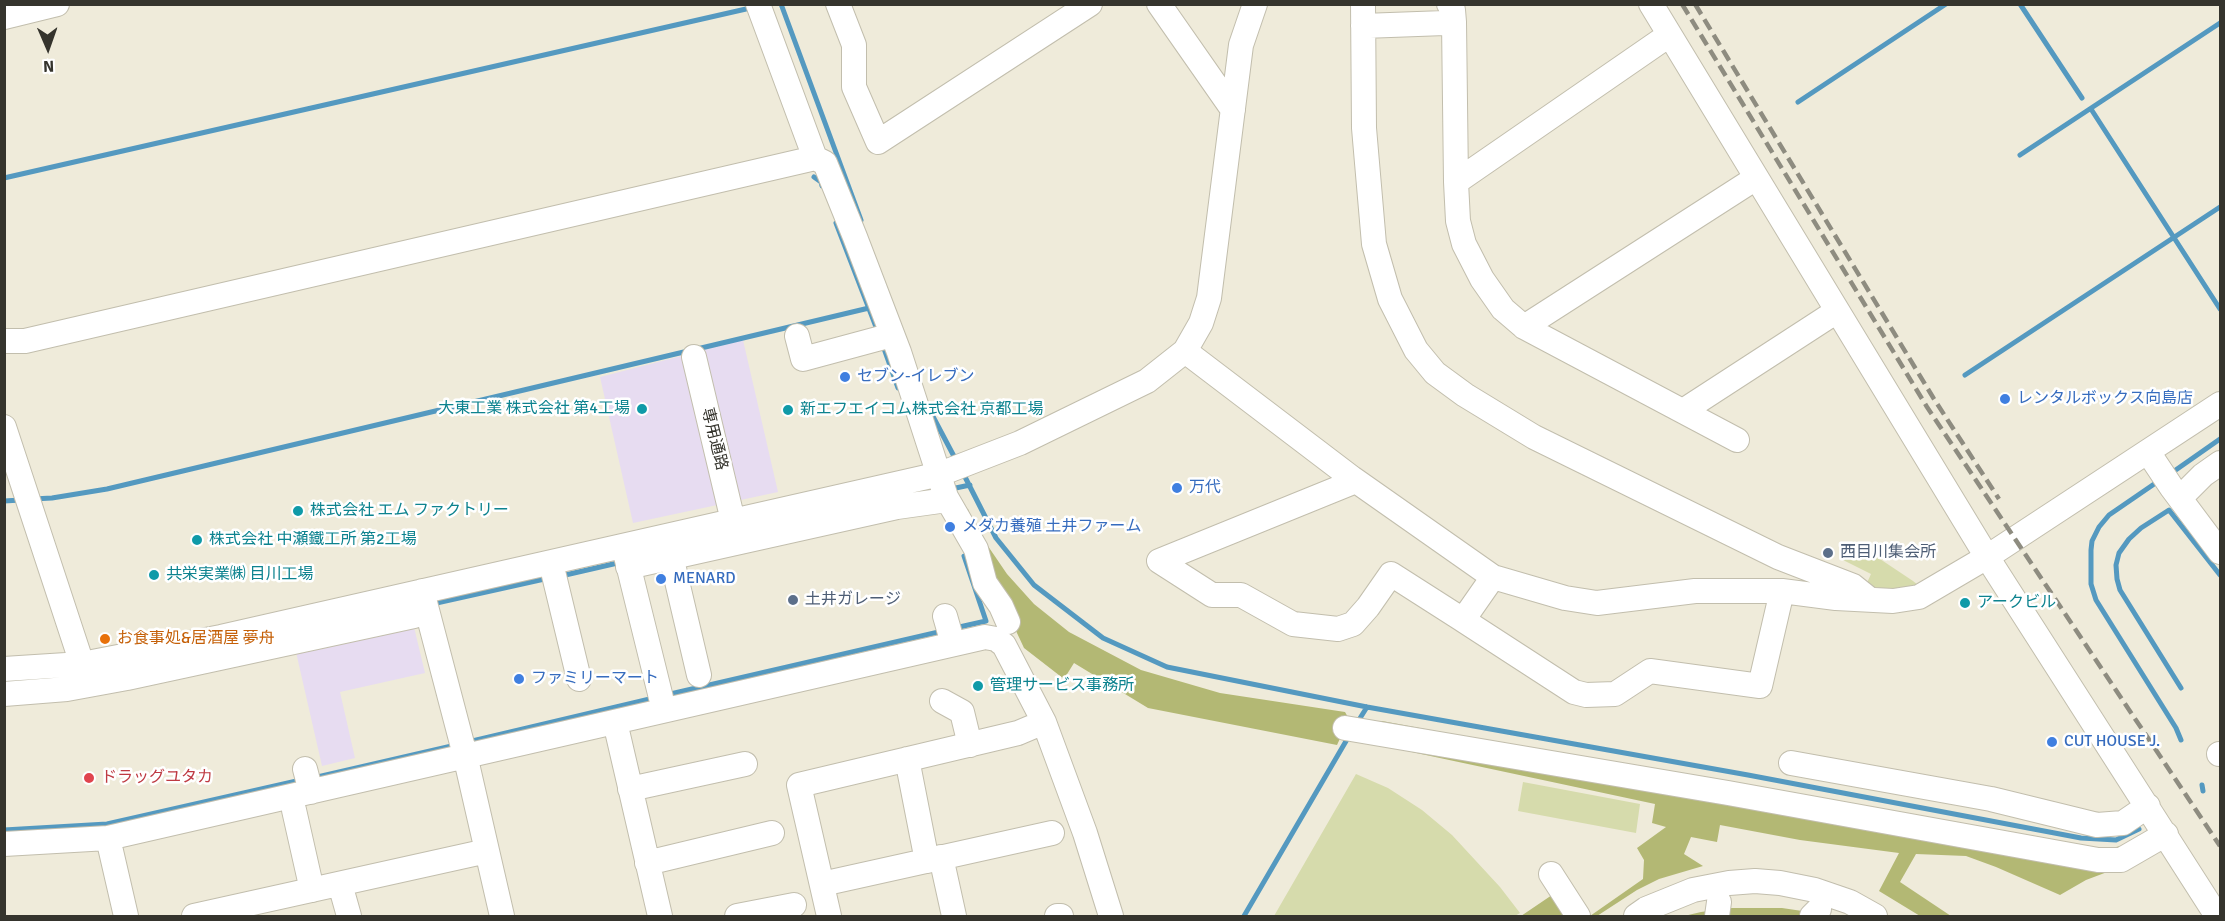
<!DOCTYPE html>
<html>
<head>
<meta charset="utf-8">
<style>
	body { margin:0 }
	#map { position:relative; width:2225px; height:921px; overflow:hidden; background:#efebda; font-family:Signika,sans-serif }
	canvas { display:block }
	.frame { position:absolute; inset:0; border:6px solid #35342d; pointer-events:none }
	.north { position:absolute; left:18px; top:18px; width:60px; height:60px; -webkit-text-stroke:4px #fff; paint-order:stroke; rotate:178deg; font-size:16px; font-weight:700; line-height:24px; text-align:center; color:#35342d }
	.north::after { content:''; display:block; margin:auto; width:21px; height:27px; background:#35342d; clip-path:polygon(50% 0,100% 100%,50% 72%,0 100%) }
</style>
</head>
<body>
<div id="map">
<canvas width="2225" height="921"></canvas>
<div class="frame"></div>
<div class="north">N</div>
</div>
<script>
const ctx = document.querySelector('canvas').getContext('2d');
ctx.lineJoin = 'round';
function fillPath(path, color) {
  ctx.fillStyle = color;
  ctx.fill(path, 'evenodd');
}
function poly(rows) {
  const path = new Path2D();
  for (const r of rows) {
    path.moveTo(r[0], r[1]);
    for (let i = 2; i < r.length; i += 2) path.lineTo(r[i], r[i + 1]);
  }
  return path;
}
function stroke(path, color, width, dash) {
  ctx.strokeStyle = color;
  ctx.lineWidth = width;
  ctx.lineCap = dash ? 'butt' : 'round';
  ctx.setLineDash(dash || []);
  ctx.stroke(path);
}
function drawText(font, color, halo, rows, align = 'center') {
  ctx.font = font + ' Signika,"Noto Sans JP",sans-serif';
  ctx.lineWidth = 5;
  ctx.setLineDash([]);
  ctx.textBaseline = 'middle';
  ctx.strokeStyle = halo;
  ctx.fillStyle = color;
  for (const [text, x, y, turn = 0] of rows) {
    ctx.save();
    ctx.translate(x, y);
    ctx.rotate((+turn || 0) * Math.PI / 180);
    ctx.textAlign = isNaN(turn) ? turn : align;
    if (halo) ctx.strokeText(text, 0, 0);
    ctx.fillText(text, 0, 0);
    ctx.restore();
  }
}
fillPath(poly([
	[743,340,778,492,633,523,600,377],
	[413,623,425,673,340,692,355,758,322,766,293,639]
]), '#e7dcf1');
fillPath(poly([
	[1853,541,1913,581,1918,585,1898,594,1866,585,1871,574,1843,560],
	[1356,774,1388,788,1422,810,1452,835,1500,887,1520,913,1515,916,1274,916],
	[1523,782,1640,804,1636,833,1518,811]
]), '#d6dbac');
fillPath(poly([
	[964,508,968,509,977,530,1007,574,1034,604,1069,632,1141,670,1220,693,1345,712,1349,719,1337,745,1148,708,1074,663,1064,679,1024,648,1010,618],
	[1382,721,1607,763,2093,847,2111,848,2126,845,2139,860,2086,880,2060,895,1996,867,1966,856,1916,854,1900,882,1951,916,1920,916,1879,891,1899,853,1800,840,1720,825,1717,842,1691,837,1684,854,1703,866,1659,879,1637,890,1597,916,1590,916,1643,879,1644,860,1637,848,1666,827,1652,823,1655,804,1365,742,1378,722],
	[1552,895,1566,916,1521,916],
	[1729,908,1782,908,1809,912,1804,916,1684,916,1701,912]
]), '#b3b874');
stroke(poly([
	[781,4,861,220],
	[2020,4,2082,98],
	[1798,102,1946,4],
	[2091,109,2220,309],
	[2020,155,2220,23],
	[814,177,821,182,822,186],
	[4,178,746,9],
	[836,223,878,332],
	[882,343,898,388],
	[697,349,869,308],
	[1965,375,2220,207],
	[929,409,957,462],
	[963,473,996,538,1034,585,1103,638,1167,667,1367,707,1748,775,2081,838,2116,840,2139,829],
	[2170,474,2220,439],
	[2160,480,2109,515,2099,527,2092,541,2091,550,2091,584,2096,600,2176,728,2181,740],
	[951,489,970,485],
	[33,499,52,498,107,489,688,351],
	[4,501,21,500],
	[561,576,622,562],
	[432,604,549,578],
	[955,628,986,621,964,556],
	[2181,688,2120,590,2117,579,2116,565,2119,553,2129,539,2141,528,2169,510,2220,575],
	[666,695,943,631],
	[1357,723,1367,707],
	[468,742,654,698],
	[313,778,456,745],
	[2202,785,2203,791],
	[4,830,107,824,301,780],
	[1244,916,1349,736]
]), '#5499c0', 5);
const minor = poly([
	[758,4,815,158],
	[838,4,854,45,854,87,878,142,1090,4],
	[1159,4,1233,110],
	[1363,4,1364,128,1374,244,1390,299,1416,350,1435,373,1465,395,1534,437,1778,557,1853,586,1868,598],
	[1449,4,1453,10,1454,22,1456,182,1458,221,1464,244,1482,279,1503,309,1524,327,1737,440],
	[1651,4,1987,557,2217,916],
	[4,17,57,4],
	[1363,26,1445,23],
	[1456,182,1669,35],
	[1524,327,1756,178],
	[797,336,803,359,892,335],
	[4,341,25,341,815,158,825,163,855,237,899,352,946,497,976,549,985,583,1001,606,1008,622],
	[1185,351,1352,478,1493,577,1565,598,1597,603,1695,591,1782,591,1836,598,1893,601,1919,597,1987,557,2220,404],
	[694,357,733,521],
	[1683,411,1837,311],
	[4,427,82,664],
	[2148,452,2172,488,2220,552],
	[1356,481,1159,561,1212,595,1241,595,1293,624,1338,629,1353,624,1368,607,1391,574,1463,620],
	[2180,498,2203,475,2220,463],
	[668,543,699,675],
	[625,552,664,710],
	[551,563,579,679],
	[628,567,897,507,947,500],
	[1493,577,1463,620,1574,692,1586,695,1615,694,1650,671,1760,686,1782,591],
	[422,591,465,755,502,916],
	[945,616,953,644],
	[4,669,82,664,221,637,940,474,1020,443,1147,381,1185,351,1201,323,1209,298,1241,45,1255,4],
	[4,694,67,689,127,678,414,616],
	[942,701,962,712,970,745],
	[615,722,660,916],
	[1345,728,1728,793,2098,860,2121,860,2166,834],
	[2219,754,2220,754],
	[907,759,927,861],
	[1791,763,1991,799,2097,825,2123,823,2148,806],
	[305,769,311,792],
	[630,789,745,764],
	[294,810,312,890],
	[108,838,126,916],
	[4,844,108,838,985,637,996,639,1004,645,1044,722,1085,833,1111,916],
	[941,857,954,916],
	[647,863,772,833],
	[1551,874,1578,916],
	[340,884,349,916],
	[822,884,1052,833],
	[194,916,487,851],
	[737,916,794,905],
	[829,916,799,785,1018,733,1044,722],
	[1057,916,1061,916],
	[1636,916,1646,909,1693,890,1729,883,1755,881,1780,883,1815,890,1850,902,1875,916],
	[1717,916,1719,902],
	[1812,916,1819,909]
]);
stroke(minor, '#c2bead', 26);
stroke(minor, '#fff', 24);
stroke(poly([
	[1682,4,1927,407,2220,846],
	[1695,4,1934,399,1999,499]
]), '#8e8c80', 4.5, [12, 6]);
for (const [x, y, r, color] of [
	[845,377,6,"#3f7fe0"],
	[2005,399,6,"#3f7fe0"],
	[642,409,6,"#0f9aa8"],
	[788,410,6,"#0f9aa8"],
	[1177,488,6,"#3f7fe0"],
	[298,511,6,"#0f9aa8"],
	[950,527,6,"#3f7fe0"],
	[197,540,6,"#0f9aa8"],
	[1828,553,6,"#5c6f8a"],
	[154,575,6,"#0f9aa8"],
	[661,579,6,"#3f7fe0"],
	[793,600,6,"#5c6f8a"],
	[1965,603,6,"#0f9aa8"],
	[105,639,6,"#e8710a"],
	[519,679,6,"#3f7fe0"],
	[978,686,6,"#0f9aa8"],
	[2052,742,6,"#3f7fe0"],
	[89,778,6,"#e0444e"]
]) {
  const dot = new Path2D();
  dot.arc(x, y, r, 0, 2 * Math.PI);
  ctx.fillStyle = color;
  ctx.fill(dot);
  stroke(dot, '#fff', 2);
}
drawText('16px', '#366cbe', '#fff', [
	["セブン-イレブン",857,377],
	["レンタルボックス向島店",2017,399],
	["万代",1189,488],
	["メダカ養殖 土井ファーム",962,527],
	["MENARD",673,579],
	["ファミリーマート",531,679],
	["CUT HOUSE J.",2064,742]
], 'left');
drawText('16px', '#0d838f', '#fff', [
	["大東工業 株式会社 第4工場",630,409,"right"],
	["新エフエイコム株式会社 京都工場",800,410],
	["株式会社 エム ファクトリー",310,511],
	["株式会社 中瀬鐵工所 第2工場",209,540],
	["共栄実業㈱ 目川工場",166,575],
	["アークビル",1977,603],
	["管理サービス事務所",990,686]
], 'left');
drawText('16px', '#35342d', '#fff', [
	["専用通路",714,439,76]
]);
drawText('16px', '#4e5e75', '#fff', [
	["西目川集会所",1840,553],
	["土井ガレージ",805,600]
], 'left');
drawText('16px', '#c56008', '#fff', [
	["お食事処&居酒屋 夢舟",117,639]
], 'left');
drawText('16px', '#be3a42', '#fff', [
	["ドラッグユタカ",101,778]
], 'left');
</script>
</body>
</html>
